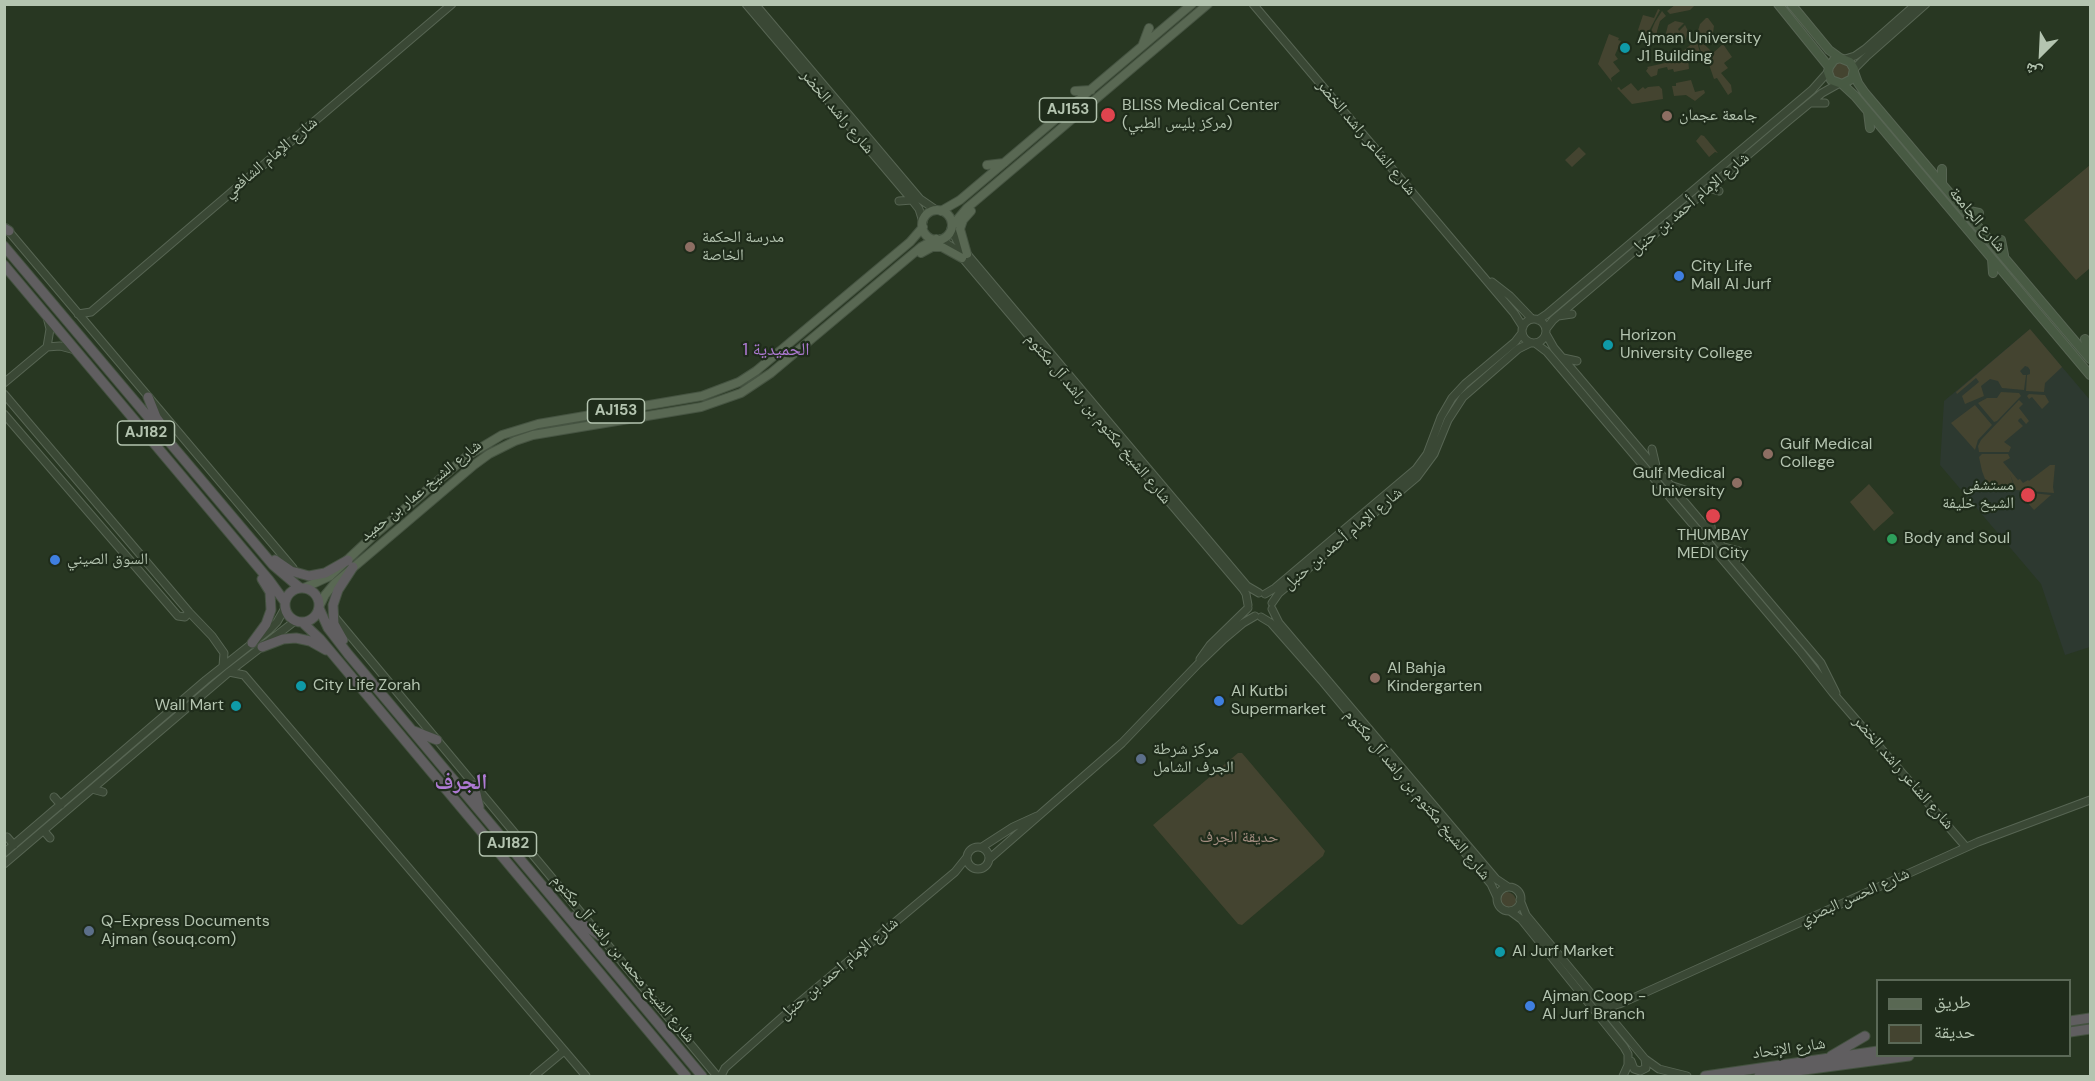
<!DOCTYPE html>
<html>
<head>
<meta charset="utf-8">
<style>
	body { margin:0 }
	#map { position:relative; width:2095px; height:1081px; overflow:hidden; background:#283722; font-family:"DM Sans","Noto Naskh Arabic",sans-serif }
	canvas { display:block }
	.frame { position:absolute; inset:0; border:6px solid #b4c4b0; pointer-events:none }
	.legend { position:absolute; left:1876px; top:979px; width:195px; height:78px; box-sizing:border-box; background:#1f2c1b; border:2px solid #5b6957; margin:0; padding:8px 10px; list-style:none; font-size:18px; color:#b4c4b0 }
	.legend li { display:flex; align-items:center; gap:12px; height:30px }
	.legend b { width:30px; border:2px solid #5b6957 }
	.north { position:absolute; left:2011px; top:24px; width:60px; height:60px; -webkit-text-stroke:4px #1f2c1b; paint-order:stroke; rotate:204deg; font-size:16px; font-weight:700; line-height:24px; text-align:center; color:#b4c4b0 }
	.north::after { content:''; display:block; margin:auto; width:21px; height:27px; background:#b4c4b0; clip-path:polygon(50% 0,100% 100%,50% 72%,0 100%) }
</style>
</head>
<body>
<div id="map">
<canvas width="2095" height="1081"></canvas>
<div class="frame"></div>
<ul class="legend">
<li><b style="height:8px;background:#596853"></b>طريق</li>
<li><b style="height:16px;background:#444430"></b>حديقة</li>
</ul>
<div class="north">ش</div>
</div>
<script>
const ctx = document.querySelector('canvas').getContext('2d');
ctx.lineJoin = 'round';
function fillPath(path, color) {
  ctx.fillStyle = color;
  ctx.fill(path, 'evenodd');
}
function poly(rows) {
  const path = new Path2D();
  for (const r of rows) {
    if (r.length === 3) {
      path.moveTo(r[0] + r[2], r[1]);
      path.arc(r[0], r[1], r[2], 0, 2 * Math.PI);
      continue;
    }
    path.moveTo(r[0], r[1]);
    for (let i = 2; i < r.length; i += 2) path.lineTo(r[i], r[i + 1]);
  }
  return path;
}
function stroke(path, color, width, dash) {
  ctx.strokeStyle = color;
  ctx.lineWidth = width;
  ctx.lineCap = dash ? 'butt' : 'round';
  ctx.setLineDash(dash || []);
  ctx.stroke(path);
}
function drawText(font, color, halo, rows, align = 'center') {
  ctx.font = font + ' "DM Sans","Noto Naskh Arabic",sans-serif';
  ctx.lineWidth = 4.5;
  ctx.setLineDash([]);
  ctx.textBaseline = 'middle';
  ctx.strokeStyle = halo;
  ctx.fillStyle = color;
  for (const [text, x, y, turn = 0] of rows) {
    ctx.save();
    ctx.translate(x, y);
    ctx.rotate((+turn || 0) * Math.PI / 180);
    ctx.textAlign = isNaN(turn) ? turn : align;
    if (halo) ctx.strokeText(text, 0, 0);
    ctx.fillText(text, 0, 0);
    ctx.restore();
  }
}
fillPath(poly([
	[2030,329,2090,400,2090,647,2065,655,2041,584,1940,465,1944,401]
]), '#2d3930');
fillPath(poly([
	[1675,5,1695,4,1695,5,1690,10,1670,14,1667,11],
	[1658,9,1660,10,1647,35,1640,32,1638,30,1643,15,1654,18],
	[1662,11,1666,16,1660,21,1657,31,1657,39,1654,38,1649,36,1655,22],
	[1706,18,1708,18,1714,26,1713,33,1702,42,1713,53,1723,44,1732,57,1724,63,1728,68,1721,73,1731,85,1732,92,1728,95,1717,78,1714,79,1706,56,1702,55,1698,42,1701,42,1695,41,1700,24],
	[1675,21,1684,23,1678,29,1679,31,1685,25,1688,31,1686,39,1679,43,1670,41,1673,36,1669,40,1666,33,1668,25],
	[1609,34,1619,38,1618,40,1621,41,1615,55,1618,59,1613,62,1620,71,1611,78,1612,82,1598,64],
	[1694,42,1697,42,1701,56,1688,58,1689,69,1674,72,1673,69,1668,70,1667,67,1658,69,1657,75,1651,77,1646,71,1648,68,1647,67,1688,58,1687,56,1668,60,1667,52,1683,51],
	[1842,60,1852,68,1847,81,1834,80,1830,70,1832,65],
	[1691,80,1695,92,1704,90,1705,93,1695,101,1686,95,1674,96,1672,86,1676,86,1676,83],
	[1631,83,1638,91,1643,87,1645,89,1648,87,1659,86,1662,89,1663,99,1632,104,1617,88,1619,87,1621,90],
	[1701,135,1704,136,1718,153,1715,152,1709,157,1696,141],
	[1579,147,1586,154,1572,167,1565,160],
	[2090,165,2090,268,2076,280,2024,220],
	[2030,329,2062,367,2045,383,2044,392,2026,391,2027,375,2030,374,2030,370,2028,367,2025,366,2020,371,2023,375,2026,375,2024,390,2002,388,1998,381,1990,379,1981,386,1984,396,1965,404,1962,396,1979,382,1976,378,1957,394,1956,392],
	[2001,392,2019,393,2021,396,1997,421,1994,422,1978,403,1987,398,1997,398],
	[2029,394,2045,395,2049,402,2042,409,2032,397,2029,399,2027,396],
	[2019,400,2023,404,2019,408,2029,421,2026,424,2021,418,2019,419,2018,421,2023,426,2004,442,2011,447,2009,452,1979,452,1978,446,1981,440],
	[1975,405,1992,425,1978,440,1975,450,1951,423],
	[1982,454,2008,454,2010,458,2003,462,2018,480,2020,479,2023,483,2028,480,2029,481,2050,465,2055,465,2053,487,2054,493,2016,490,2010,474,2015,490,1991,487,1985,479,1982,471,1979,457],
	[1869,484,1894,513,1874,531,1850,502],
	[2022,492,2051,495,2034,510,2021,495],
	[1238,753,1242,753,1325,851,1323,856,1242,925,1238,924,1153,825],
	[1507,901,9]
]), '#444430');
const tertiary = poly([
	[746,4,912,200,919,209,923,222],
	[755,4,920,199,936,210],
	[1253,4,1514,313,1523,327],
	[1845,59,1855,56,1865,49,1916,4],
	[1854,69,1866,57,1926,4],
	[1810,103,1825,103],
	[1708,188,1719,191],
	[899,201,912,200],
	[6,228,293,568],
	[951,229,957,241,967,254,1063,368,1247,586,1259,593],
	[940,239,955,249,1243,589,1246,594,1248,605],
	[1492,282,1510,296,1532,319],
	[78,314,91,312,452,4],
	[1558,316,1572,314],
	[1534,331,12],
	[1538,320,1547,314,1812,90,1828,72],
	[1546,329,1553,320,1788,121,1822,93,1838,84],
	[1546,334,1554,348,1821,663,1836,693],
	[1535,343,1547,352,1800,651,1833,693,1966,847],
	[47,347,50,329,47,317],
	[1563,358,1577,361],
	[4,383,47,347,60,346,75,350],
	[4,394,189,612,212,636,224,653,223,666],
	[4,414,178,616,185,617,189,612],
	[1652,449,1656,466],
	[1670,485,1688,491],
	[1709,516,1712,532],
	[1724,547,1739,551],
	[1265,594,1275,588,1416,469,1427,454,1441,417,1452,398,1465,384,1515,342,1522,333],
	[1272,603,1279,593,1417,477,1434,454,1448,420,1463,397,1518,349,1530,343],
	[1272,609,1279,623,1496,879,1508,887],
	[333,615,717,1076],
	[1261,617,1271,623,1323,682,1491,884,1497,897],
	[1200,659,1210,645,1248,608],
	[229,672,244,675,586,1076],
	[193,703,203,706],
	[92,789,103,792],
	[54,797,61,805],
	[44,831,50,838],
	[7,837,14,845],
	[978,858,11],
	[982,847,1013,827,1037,816],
	[4,853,206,680,269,630,277,622,285,608],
	[989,859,1122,743,1198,664,1224,639,1243,623,1255,616],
	[4,864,229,672,295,621],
	[1509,899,12],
	[1520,900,1526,915,1645,1059,1659,1069,1687,1076],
	[1510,911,1521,919,1624,1047,1628,1054,1628,1065,1623,1076],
	[1601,1005,1613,1006,1622,1003,1978,842,2090,800],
	[1631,1061,1634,1069,1640,1071,1646,1068,1645,1059],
	[534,1076,564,1051],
	[721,1076,725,1068,788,1012,955,872,967,857]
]);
const secondary = poly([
	[1778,4,1829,67],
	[1791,4,1829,50,1840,58],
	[1854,72,1858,83,1865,93,2090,359],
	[1842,84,1852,79,1854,69,1850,62,1840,58,1834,60,1829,67,1828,72,1831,80,1842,84,1855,96,2090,375],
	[1868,112,1870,128],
	[1942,169,1942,183],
	[1964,210,1979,213],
	[2001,240,2004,255],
	[1992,259,1993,273],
	[2085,339,2089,356]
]);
const primary = poly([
	[1143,44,1149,28],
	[1075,91,1091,90],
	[987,165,1004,163],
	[937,225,15],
	[941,211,960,200,1192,4],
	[952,226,967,208,1208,4],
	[921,253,932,247,942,247,962,258],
	[967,254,960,229,963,220,971,211],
	[304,588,330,576,374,535,467,456,502,435,538,424,702,396,739,382,756,371,910,242,923,227],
	[319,607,325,595,335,583,474,465,489,454,515,441,533,435,701,407,741,393,771,373,921,247,936,239]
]);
const trunk = poly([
	[4,228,9,231],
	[4,246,273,565,300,588],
	[4,265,269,580,285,602],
	[148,397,156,417,161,424],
	[275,560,291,571,309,576,325,573,348,560],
	[302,605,17],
	[319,608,328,628,348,654,702,1076],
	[302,622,320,639,686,1076],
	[343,640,334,624,333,605,338,590,353,567],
	[252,643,266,624,271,610,270,592,262,579],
	[262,647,283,639,296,638,310,641,326,650],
	[414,731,437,740],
	[474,785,479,807],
	[573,917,600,936],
	[2070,1021,2090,1018],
	[2070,1032,2090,1029],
	[1831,1056,1865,1036],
	[1705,1076,1878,1051],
	[1759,1076,1909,1056]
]);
stroke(tertiary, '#576553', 9);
stroke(secondary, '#576553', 10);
stroke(primary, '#465442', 10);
stroke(trunk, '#445240', 11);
stroke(tertiary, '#3a4835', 7);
stroke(secondary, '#485a43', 8);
stroke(primary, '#596853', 8);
stroke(trunk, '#605e60', 9);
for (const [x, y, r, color] of [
	[1625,48,6,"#0f9aa8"],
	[1108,115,8,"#e0444e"],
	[1667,116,6,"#8d6e63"],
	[690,247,6,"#8d6e63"],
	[1679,276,6,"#3f7fe0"],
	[1608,345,6,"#0f9aa8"],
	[1768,454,6,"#8d6e63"],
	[1737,483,6,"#8d6e63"],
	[2028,495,8,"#e0444e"],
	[1713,516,8,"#e0444e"],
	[1892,539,6,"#2e9e5b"],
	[55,560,6,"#3f7fe0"],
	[1375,678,6,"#8d6e63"],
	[301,686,6,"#0f9aa8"],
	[1219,701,6,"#3f7fe0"],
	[236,706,6,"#0f9aa8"],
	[1141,759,6,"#5c6f8a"],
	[89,931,6,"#5c6f8a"],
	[1500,952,6,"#0f9aa8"],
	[1530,1006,6,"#3f7fe0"]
]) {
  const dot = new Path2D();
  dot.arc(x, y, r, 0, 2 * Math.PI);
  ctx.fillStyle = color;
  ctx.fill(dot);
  stroke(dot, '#1f2c1b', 2);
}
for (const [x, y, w] of [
	[1068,110,57],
	[616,411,57],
	[146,433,57],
	[508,844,57]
]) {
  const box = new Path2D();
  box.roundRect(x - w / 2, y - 12, w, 24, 4.5);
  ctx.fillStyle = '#1f2c1b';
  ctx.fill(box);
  stroke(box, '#b4c4b0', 1.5);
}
drawText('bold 15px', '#b4c4b0', null, [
	["AJ153",1068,110],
	["AJ153",616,411],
	["AJ182",146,433],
	["AJ182",508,844]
]);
drawText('16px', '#b4c4b0', '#1f2c1b', [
	["Ajman University",1637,39],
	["J1 Building",1637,57],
	["BLISS Medical Center",1122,106],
	["(مركز بليس الطبي)",1122,124],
	["جامعة عجمان",1679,116],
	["مدرسة الحكمة",702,238],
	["الخاصة",702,256],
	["City Life",1691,267],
	["Mall Al Jurf",1691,285],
	["Horizon",1620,336],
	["University College",1620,354],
	["Gulf Medical",1780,445],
	["College",1780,463],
	["Gulf Medical",1725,474,"right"],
	["University",1725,492,"right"],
	["مستشفى",2014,486,"right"],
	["الشيخ خليفة",2014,504,"right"],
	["THUMBAY",1713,536,"center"],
	["MEDI City",1713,554,"center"],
	["Body and Soul",1904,539],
	["السوق الصيني",67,560],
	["Al Bahja",1387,669],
	["Kindergarten",1387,687],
	["City Life Zorah",313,686],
	["Al Kutbi",1231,692],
	["Supermarket",1231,710],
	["Wall Mart",224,706,"right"],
	["مركز شرطة",1153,750],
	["الجرف الشامل",1153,768],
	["Q-Express Documents",101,922],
	["Ajman (souq.com)",101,940],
	["Al Jurf Market",1512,952],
	["Ajman Coop -",1542,997],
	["Al Jurf Branch",1542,1015]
], 'left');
drawText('16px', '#b4c4b0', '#1f2c1b', [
	["شارع راشد الخضر",837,112,50],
	["شارع الشاعر راشد الخضر",1366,138,50],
	["شارع الإمام الشافعي",271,158,-40],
	["شارع الإمام أحمد بن حنبل",1690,204,-40],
	["شارع الجامعة",1977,220,50],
	["شارع الشيخ مكتوم بن راشد آل مكتوم",1098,419,50],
	["شارع الشيخ عمار بن حميد",421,491,-39],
	["شارع الإمام أحمد بن حنبل",1343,539,-40],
	["شارع الشاعر راشد الخضر",1903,773,49],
	["شارع الشيخ مكتوم بن راشد آل مكتوم",1417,795,50],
	["شارع الحسن البصري",1855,897,-24],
	["شارع الشيخ محمد بن راشد آل مكتوم",623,959,50],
	["شارع الإمام احمد بن حنبل",839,969,-40],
	["شارع الإتحاد",1789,1049,-8]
]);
drawText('16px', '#a38d80', '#1f2c1b', [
	["حديقة الجرف",1239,838]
]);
drawText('18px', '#af7ad4', '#1f2c1b', [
	["الحميدية 1",776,350]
]);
drawText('bold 22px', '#af7ad4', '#1f2c1b', [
	["الجرف",461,783]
]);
</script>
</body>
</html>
